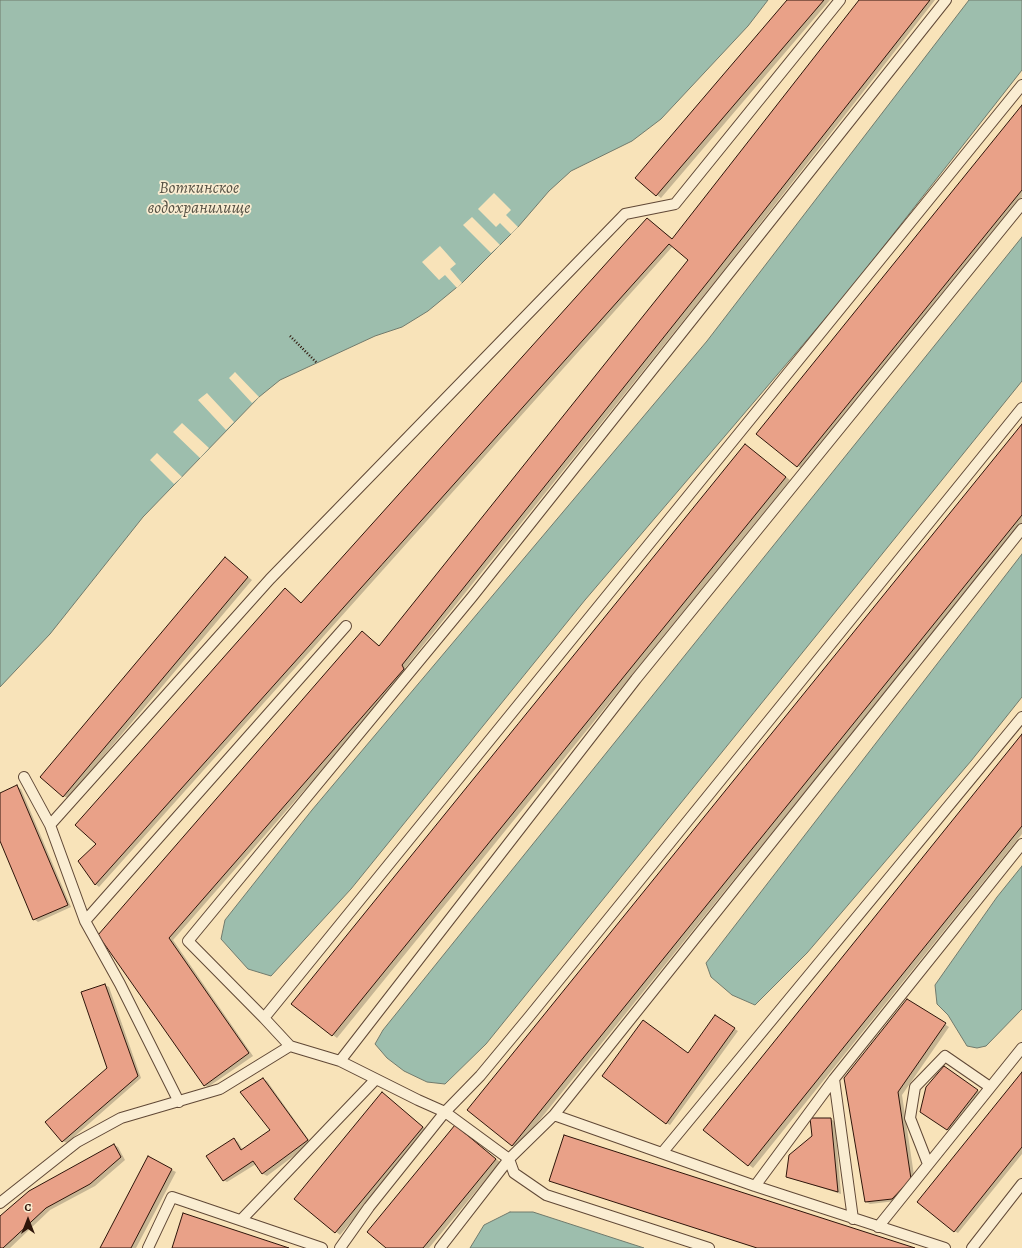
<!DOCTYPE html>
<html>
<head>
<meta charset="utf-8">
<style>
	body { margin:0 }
	#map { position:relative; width:1022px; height:1248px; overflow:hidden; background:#f8e3b9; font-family:Alegreya,serif }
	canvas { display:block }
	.north { position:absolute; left:8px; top:1200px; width:40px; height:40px; -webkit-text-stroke:3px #faedd2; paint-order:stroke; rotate:0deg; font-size:11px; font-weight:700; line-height:16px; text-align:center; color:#2e150a }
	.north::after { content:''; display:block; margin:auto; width:14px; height:18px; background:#2e150a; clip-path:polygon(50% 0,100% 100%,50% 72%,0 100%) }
</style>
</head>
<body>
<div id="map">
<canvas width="1022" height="1248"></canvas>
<div class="north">С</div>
</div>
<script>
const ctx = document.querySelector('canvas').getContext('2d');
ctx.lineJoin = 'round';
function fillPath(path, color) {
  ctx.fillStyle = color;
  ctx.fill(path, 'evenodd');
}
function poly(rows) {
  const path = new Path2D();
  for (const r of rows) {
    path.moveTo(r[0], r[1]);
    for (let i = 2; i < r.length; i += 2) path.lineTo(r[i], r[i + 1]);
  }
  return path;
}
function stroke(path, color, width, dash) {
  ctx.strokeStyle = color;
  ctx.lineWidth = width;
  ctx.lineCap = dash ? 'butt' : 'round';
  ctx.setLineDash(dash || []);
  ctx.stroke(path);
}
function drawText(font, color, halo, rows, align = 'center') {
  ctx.font = font + ' Alegreya,serif';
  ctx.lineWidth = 3.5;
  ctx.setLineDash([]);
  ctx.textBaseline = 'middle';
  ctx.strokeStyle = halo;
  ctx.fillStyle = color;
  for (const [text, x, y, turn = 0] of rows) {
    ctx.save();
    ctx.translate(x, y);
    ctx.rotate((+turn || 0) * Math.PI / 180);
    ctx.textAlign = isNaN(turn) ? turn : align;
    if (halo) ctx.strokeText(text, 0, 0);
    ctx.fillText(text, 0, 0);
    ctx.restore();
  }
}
const water = poly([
	[0,0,768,0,748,26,661,119,632,141,571,171,549,191,518,227,462,283,428,311,402,327,375,336,280,380,259,397,143,517,50,634,0,687,0,0],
	[969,0,1022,0,1022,70,847,293,585,600,351,889,271,976,248,969,221,939,225,920,312,810,707,341,969,0],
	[1022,237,1022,381,486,1044,445,1084,427,1082,404,1071,387,1058,375,1044,383,1030,1022,237],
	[1022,554,1022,697,971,761,807,953,755,1005,732,995,711,977,706,963,1022,554],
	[1022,866,1022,1009,986,1046,977,1048,967,1046,948,1015,937,1004,935,985,997,897,1022,866],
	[510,1212,533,1212,644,1248,470,1248,484,1225,510,1212]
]);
fillPath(water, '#9dbead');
stroke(water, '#717a6c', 1);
fillPath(poly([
	[494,193,511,210,506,215,518,227,511,234,500,223,496,227,478,209],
	[472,217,500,245,491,253,463,225],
	[440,246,456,264,450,269,462,283,457,288,445,275,439,280,422,262],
	[235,372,259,397,252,403,229,378],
	[207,393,234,422,226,430,198,400],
	[182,423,209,448,200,458,173,432],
	[157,453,182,477,174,484,150,460]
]), '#f8e3b9');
fillPath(poly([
	[788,0,830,0,661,198,657,195,636,178],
	[861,0,935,0,716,280,405,668,408,672,173,940,253,1056,208,1087,204,1085,99,935,362,632,380,646,689,260,673,246,99,887,95,884,98,844,289,592,302,604,648,219,673,239],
	[1022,107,1022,197,802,469,798,466],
	[1022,425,1022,523,517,1148,513,1146,469,1110],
	[749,448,790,480,337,1038,333,1035,292,1003],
	[225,558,252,580,68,798,63,796],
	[1022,736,1022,834,753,1168,749,1165,705,1130],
	[17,787,21,789,71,907,38,922,34,919,0,838,0,794],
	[105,985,109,987,141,1078,67,1143,63,1141,108,1068],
	[911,1002,949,1027,902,1095,915,1182,896,1201,870,1204,866,1202],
	[719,1019,738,1031,670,1125,666,1123,689,1054],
	[948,1070,981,1093,951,1132,947,1129],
	[1022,1074,1022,1154,958,1233,954,1231],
	[263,1079,267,1081,311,1143,267,1176,263,1174,256,1164,227,1182,223,1180,234,1139,238,1142,243,1150,272,1130],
	[386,1096,427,1130,340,1235,295,1199],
	[831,1119,835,1122,841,1194,787,1177,813,1137],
	[459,1128,500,1162,429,1248,388,1248],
	[114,1145,118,1147,125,1160,95,1186,50,1210,10,1248,0,1248,0,1218],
	[148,1158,176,1172,136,1248,101,1248],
	[550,1180,912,1248,757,1248]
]), '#0003');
const building = poly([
	[787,0,824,0,656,196,635,178,787,0],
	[859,0,930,0,711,278,402,665,404,669,169,938,249,1053,204,1086,98,935,362,631,379,646,688,260,669,244,95,885,78,861,96,844,75,825,285,588,301,603,647,218,672,239,859,0],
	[1022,105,1022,190,797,467,756,434,1022,105],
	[1022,424,1022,515,512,1146,467,1110,1022,424],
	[745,444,786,477,332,1036,291,1004,745,444],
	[225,557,248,577,63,797,40,777,225,557],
	[1022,734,1022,826,748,1166,703,1130,1022,734],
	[17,785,68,905,33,920,0,841,0,793,17,785],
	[105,984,138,1076,62,1142,45,1122,107,1068,81,992,105,984],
	[907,999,946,1023,898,1092,911,1179,892,1199,865,1202,844,1078,907,999],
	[715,1015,735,1028,666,1124,602,1076,643,1020,688,1053,715,1015],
	[944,1066,978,1090,947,1130,920,1112,926,1087,944,1066],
	[1022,1072,1022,1147,954,1232,917,1202,1022,1072],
	[263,1078,308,1140,262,1174,253,1161,223,1181,206,1156,234,1138,241,1150,270,1130,240,1092,263,1078],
	[382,1092,423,1127,335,1233,294,1199,382,1092],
	[810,1118,831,1118,838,1192,786,1177,789,1155,812,1136,810,1118],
	[455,1125,496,1159,423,1248,386,1248,367,1232,455,1125],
	[564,1135,915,1248,757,1248,549,1181,564,1135],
	[114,1144,121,1157,90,1184,46,1208,3,1248,0,1248,0,1216,29,1191,114,1144],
	[148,1156,172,1169,131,1248,100,1248,148,1156],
	[183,1213,289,1248,172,1248,183,1213]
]);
fillPath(building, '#e9a188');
stroke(building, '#2e150a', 1);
const service = poly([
	[946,0,472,597,188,941,264,1018,1022,85],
	[24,777,50,825,85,921,120,984,179,1102],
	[50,825,270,579,625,214,675,204,840,0],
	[85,921,346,626],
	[264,1018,290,1046],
	[340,1061,636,679,1022,204],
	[834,1079,853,1219],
	[662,1153,1022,717],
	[928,1164,910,1118,915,1087,945,1056,990,1087],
	[755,1186,834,1079,1022,844],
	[0,1203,77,1142,121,1118,220,1089,290,1046,340,1061,418,1100,445,1112,509,1159,514,1173,546,1195,709,1248],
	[241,1220,376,1079],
	[878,1227,1022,1048],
	[148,1248,172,1197,322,1248],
	[340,1248,369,1207,445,1112,480,1076,529,1017,1022,408],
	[440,1248,509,1159,554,1115],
	[945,1248,755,1186,554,1115,1022,529],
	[972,1248,1022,1184]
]);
stroke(service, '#604836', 12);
stroke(poly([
	[290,336,317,363]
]), '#2e150a', 2.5, [1, 2]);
stroke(service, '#faedd2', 10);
drawText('italic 17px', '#555043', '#faedd2', [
	["Воткинское",199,189],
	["водохранилище",199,209]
]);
</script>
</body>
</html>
